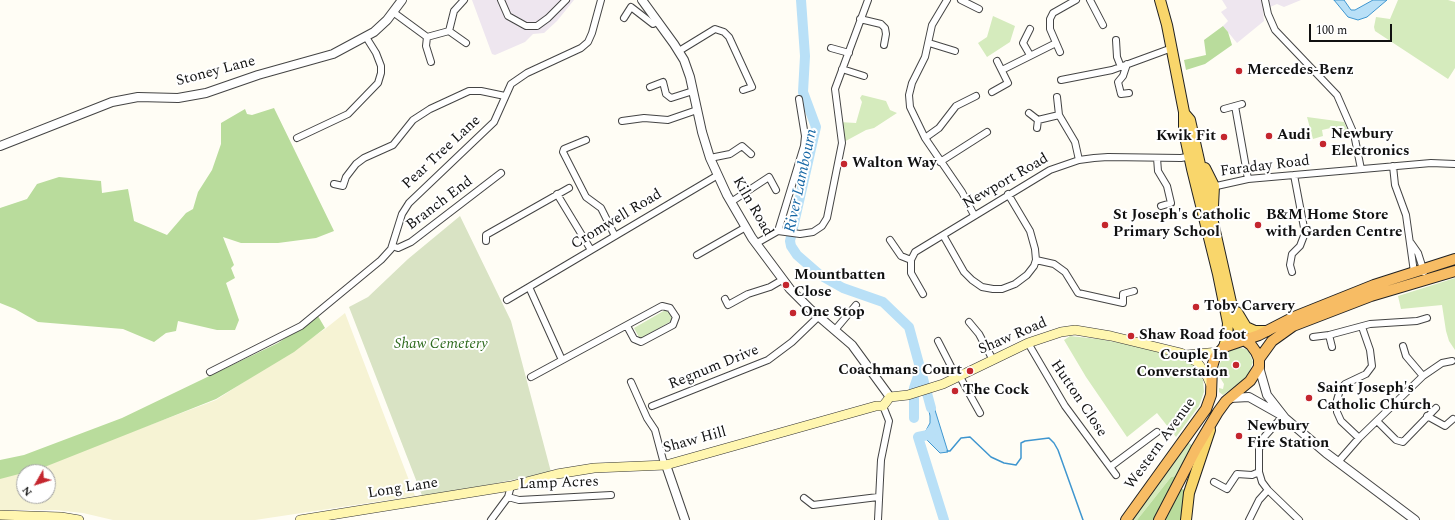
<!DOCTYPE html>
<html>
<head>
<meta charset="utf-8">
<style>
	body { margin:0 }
	#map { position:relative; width:1455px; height:520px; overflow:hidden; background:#fffdf5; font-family:Spectral,serif }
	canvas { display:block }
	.north { position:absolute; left:16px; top:464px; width:40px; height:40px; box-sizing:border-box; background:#fff; border:1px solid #a0a0a0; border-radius:50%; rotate:231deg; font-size:11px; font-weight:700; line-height:16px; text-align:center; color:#111 }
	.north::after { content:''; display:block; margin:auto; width:14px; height:18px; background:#c4262e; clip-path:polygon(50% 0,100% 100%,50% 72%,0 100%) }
	.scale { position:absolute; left:1309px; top:24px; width:83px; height:18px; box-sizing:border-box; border:2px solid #111; border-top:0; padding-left:5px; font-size:12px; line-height:14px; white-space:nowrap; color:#111; -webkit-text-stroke:3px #fff; paint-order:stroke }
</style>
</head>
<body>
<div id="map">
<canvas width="1455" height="520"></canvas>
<div class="north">N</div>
<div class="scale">100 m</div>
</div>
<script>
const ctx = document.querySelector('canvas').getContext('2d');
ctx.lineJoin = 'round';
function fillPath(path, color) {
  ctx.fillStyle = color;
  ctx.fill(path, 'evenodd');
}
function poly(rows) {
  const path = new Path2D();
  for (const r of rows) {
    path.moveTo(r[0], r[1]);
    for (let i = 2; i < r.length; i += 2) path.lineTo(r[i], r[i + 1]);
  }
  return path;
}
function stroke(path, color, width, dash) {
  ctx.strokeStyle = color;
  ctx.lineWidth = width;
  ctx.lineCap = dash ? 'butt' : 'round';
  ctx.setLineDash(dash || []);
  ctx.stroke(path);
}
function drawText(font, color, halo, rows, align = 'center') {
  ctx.font = font + ' Spectral,serif';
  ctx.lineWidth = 4;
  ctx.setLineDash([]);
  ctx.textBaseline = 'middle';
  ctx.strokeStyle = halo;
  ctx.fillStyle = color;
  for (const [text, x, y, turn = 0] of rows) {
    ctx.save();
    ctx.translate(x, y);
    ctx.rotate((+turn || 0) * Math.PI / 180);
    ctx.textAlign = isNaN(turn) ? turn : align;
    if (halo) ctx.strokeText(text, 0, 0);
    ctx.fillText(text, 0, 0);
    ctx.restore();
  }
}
fillPath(poly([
	[472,0,574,0,557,21,544,33,533,34,525,42,495,55,492,54],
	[1222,0,1301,0,1284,7,1277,4,1263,10,1264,21,1237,43,1223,26,1228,21,1221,12,1227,8]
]), '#eee6ef');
fillPath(poly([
	[345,313,415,496,255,520,113,520,83,513,55,510,0,510,0,477,102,443,216,400,325,329],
	[24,472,48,472,48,496,24,496]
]), '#f6f3d4');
fillPath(poly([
	[1398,0,1448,0,1455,2,1455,68,1448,79,1375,31,1374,27,1376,17,1390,19],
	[993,16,1015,26,1010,42,987,57,978,43,987,37],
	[862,95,886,101,890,110,897,113,874,128,866,130,842,143,839,122,856,123,862,102,860,98],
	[1307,117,1344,122,1348,131,1341,133,1340,128,1335,127,1322,130,1323,136,1313,139],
	[1455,278,1455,350,1449,341,1446,331,1442,305,1401,309,1398,296],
	[667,309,673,320,640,339,634,328],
	[1070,336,1098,339,1143,347,1185,360,1194,366,1203,380,1204,392,1199,406,1176,437,1157,413,1127,437,1086,377,1064,340],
	[1236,347,1246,349,1249,352,1253,362,1248,375,1243,380,1223,395,1219,392,1219,388,1223,389,1224,384,1218,374,1220,363,1227,353],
	[1188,442,1193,446,1176,476,1171,477,1137,520,1131,520]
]), '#d5ebbd');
fillPath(poly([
	[1223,26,1228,32,1232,45,1205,64,1186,70,1184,60,1206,55,1204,40],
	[274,108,334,231,316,238,278,243,241,243,223,237,234,265,231,268,235,278,226,283,239,320,235,330,217,330,178,321,176,331,166,333,154,342,123,329,38,322,15,309,0,303,0,208,27,199,37,184,59,177,101,181,102,193,128,189,134,221,167,235,186,213,193,209,198,192,212,170,221,144,221,123,245,109,247,114,252,115],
	[318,316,325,328,294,352,216,399,42,468,0,479,0,460,24,455,122,418,278,343],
	[1176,476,1154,520,1137,520,1171,477],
	[1179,488,1185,490,1181,520,1164,520]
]), '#b9dc9c');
fillPath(poly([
	[460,216,511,321,551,472,423,498,349,307,368,297,408,259]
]), '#d9e3c4');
const water = poly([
	[1334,0,1344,0,1351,10,1355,10,1373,0,1387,0,1367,17,1358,20,1348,17,1334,0],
	[930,394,948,452,940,453,923,436,930,423,930,416,926,395,930,394]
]);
fillPath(water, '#b9e0f7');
stroke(water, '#3f96cf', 1);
stroke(poly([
	[947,451,950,451,961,438,970,437,991,457,1004,463,1016,465,1021,458,1021,443,1025,441,1049,438,1054,443,1058,450,1083,520]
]), '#3f96cf', 1.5);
stroke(poly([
	[801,0,805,56,803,92,816,127,790,241,791,246,797,255,820,275,843,288,883,302,909,327,931,408],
	[914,418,914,388,920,370],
	[934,428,928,435,918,437,944,520]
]), '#b9e0f7', 10);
const minor = poly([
	[501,0,508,16,526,26,537,26,548,18,566,0],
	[947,0,932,25,925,57,912,83,909,95,910,107,925,138,962,192,974,215],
	[961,0,979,9],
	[1090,0,1103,25],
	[1265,0,1268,14,1275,30,1337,95,1354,134,1361,169],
	[393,12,427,37,426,46,431,62],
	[624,18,631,7,653,24,658,21],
	[860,19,881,24,885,28,886,34,884,45],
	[1030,29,1023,43,1030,55],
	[449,31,454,11,464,0],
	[427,37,449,31,466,43],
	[1116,40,1117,57,1121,67],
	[929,43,955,51],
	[831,48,849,53],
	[679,51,715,29,724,32,729,37,752,87,743,90],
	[1060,52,1050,29,1050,19,1053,13,1076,0],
	[1127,64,1123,76,1118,82,1121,94,1129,93],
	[842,69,864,76],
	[1002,70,1056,43],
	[1061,80,1112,70,1172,48],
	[650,87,663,82,666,94,671,98,693,91],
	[992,92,1008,83,997,61],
	[1057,97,1059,115,1075,142,1079,160],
	[1235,106,1248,179],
	[1224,109,1242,104],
	[1029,113,1038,120,1059,115],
	[622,121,644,118,668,120,697,110],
	[1037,128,1038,120],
	[297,138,348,114,378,83,381,73,381,66,376,53,366,37],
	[925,138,939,128,956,106,976,96],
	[586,140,564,149,563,152,586,197,601,208,615,236],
	[710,158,730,154,742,146,751,154],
	[1157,158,1158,171,1167,186,1171,203,1161,206],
	[940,162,987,132],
	[1393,166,1395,185,1406,215,1414,272],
	[334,184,343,186,346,177,356,164,364,158,393,145,413,120,430,109,469,91,481,91,505,96],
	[1212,187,1248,179,1294,175,1431,163,1455,164],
	[557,194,591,250],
	[731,202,769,177,776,190],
	[778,231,804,146,805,136,799,99],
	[943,235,964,272,972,280,982,287,993,289,1002,289,1015,284,1027,275,1034,266,1036,260,1035,249,1030,231,1008,194],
	[890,240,901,256,911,260],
	[486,241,486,235,569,188],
	[757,243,778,231,800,234,813,232,822,226,827,218,842,143,835,89,868,0],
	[1411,243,1418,253,1424,272],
	[392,246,398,248,411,242,501,173],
	[697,255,746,227],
	[1036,260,1054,264,1065,272,1078,293,1123,303,1123,294,1134,291],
	[1292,272,1290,265,1292,254,1300,246,1305,233,1294,175],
	[529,287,562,360],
	[923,294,911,273,911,260,915,252,1050,170,1079,160,1094,158,1108,157,1181,158,1192,156],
	[725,299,728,305,748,294,770,287,782,280],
	[507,300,718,175],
	[969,322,979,334,993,360],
	[835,330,856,305],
	[1329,335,1370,324,1417,321,1427,318],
	[1313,337,1329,335,1332,347],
	[938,341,957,378],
	[1028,343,1065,406,1116,475],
	[1403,346,1406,356,1423,376],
	[210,372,301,326,381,260,391,249,402,214,409,203,494,122,511,84,527,73,581,48,588,42,592,33,601,0],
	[531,377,662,306,670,308,676,317,673,325,641,342,634,339,627,326],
	[960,377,980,413],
	[631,382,647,418,655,430,663,460,666,465],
	[652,406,768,360,792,342,818,317],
	[1283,416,1265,436,1259,449,1259,472,1262,482,1268,490,1299,520],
	[1427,416,1445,426,1453,419],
	[1377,421,1396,440,1403,442,1436,408],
	[1359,438,1341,421,1337,412,1337,400,1340,390,1345,384,1366,374,1372,366,1370,350,1362,327],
	[1338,462,1359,438,1423,376,1442,363,1452,361],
	[1110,467,1157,432],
	[1214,482,1227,489,1237,474,1252,475,1259,472],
	[508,497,519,500,611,495],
	[804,498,813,505,878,497],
	[491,520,508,497,511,486],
	[878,520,881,460,889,421,883,406],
	[1249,520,1259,500,1268,490]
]);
const tertiary = poly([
	[642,0,674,44,684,60,690,77,702,132,710,158,727,195,752,238,790,289,810,309,852,345,890,397],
	[0,146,112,102,138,97,178,98,206,93,258,75,333,54,374,32,387,20,402,0],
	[1259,367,1267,395,1285,418,1326,453,1415,520],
	[1230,398,1249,397,1281,415],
	[666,465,685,520]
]);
const secondary = poly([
	[1186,355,1219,352],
	[0,515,61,517,79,520],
	[300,520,511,486,557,474,594,468,666,465,876,406,883,406,890,397,908,395,943,384,1028,343,1061,332,1075,330,1111,336,1181,353,1197,362,1206,374,1210,383]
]);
const primary = poly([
	[1160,0,1167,25,1184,112,1184,132,1192,169,1218,274,1228,323,1227,337,1224,347],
	[1184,113,1190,120,1235,320,1244,340],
	[1205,168,1214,186,1213,206],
	[1237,312,1246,327,1255,331,1267,331],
	[1186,520,1189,493,1210,430]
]);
const trunk = poly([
	[1259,359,1272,341,1293,326,1371,296,1455,271],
	[1126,520,1206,409,1211,395,1212,367,1215,357,1224,347,1259,335,1294,317,1374,285,1455,259],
	[1159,520,1196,449,1218,412,1226,401,1250,381,1259,367,1259,359,1256,352,1251,345,1244,340]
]);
stroke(minor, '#444', 8);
stroke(tertiary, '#444', 10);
stroke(secondary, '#333', 10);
stroke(primary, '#222', 12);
stroke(trunk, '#222', 12);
stroke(minor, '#fff', 6);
stroke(tertiary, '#fff', 8);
stroke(secondary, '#fff6b0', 9);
stroke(primary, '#f9d66b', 10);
stroke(trunk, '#f7bc64', 10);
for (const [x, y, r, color] of [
	[1239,71,4,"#c4262e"],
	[1269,136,4,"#c4262e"],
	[1224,137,4,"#c4262e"],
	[1323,144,4,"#c4262e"],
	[844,164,4,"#c4262e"],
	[1105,225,4,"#c4262e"],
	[1258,225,4,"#c4262e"],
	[786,285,4,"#c4262e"],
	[1196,307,4,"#c4262e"],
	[793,313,4,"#c4262e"],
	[1131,336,4,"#c4262e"],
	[1236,365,4,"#c4262e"],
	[970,371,4,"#c4262e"],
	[955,391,4,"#c4262e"],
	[1309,398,4,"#c4262e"],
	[1239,436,4,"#c4262e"]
]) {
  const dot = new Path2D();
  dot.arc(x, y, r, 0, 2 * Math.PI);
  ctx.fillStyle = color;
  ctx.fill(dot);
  stroke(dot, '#fff', 1.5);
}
drawText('bold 15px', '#111', '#fff', [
	["Mercedes-Benz",1247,71],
	["Newbury",1331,135],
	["Electronics",1331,152],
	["Audi",1277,136],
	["Kwik Fit",1216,137,"right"],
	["Walton Way",852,164],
	["St Joseph's Catholic",1113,216],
	["Primary School",1113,233],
	["B&M Home Store",1266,216],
	["with Garden Centre",1266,233],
	["Mountbatten",794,276],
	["Close",794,293],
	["Toby Carvery",1204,307],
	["One Stop",801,313],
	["Shaw Road foot",1139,336],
	["Couple In",1228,356,"right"],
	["Converstaion",1228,373,"right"],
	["Coachmans Court",962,371,"right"],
	["Saint Joseph's",1317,389],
	["Catholic Church",1317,406],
	["The Cock",963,391],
	["Newbury",1247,427],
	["Fire Station",1247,444]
], 'left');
drawText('15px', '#111', '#fff', [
	["Stoney Lane",216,72,-15],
	["Pear Tree Lane",442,153,-43],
	["Faraday Road",1265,167,-7],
	["Newport Road",1006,182,-30],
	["Branch End",440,204,-37],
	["Kiln Road",752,207,60],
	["Cromwell Road",617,220,-31],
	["Shaw Road",1013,337,-23],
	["Regnum Drive",714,368,-22],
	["Hutton Close",1078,399,56],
	["Shaw Hill",695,441,-15],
	["Western Avenue",1161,444,-54],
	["Lamp Acres",559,484,-2],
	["Long Lane",403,489,-9]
]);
drawText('italic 15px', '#2f6b1f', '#fff', [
	["Shaw Cemetery",441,345]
]);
drawText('italic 16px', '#1768a6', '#fff', [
	["River Lambourn",802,181,-78]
]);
</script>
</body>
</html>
